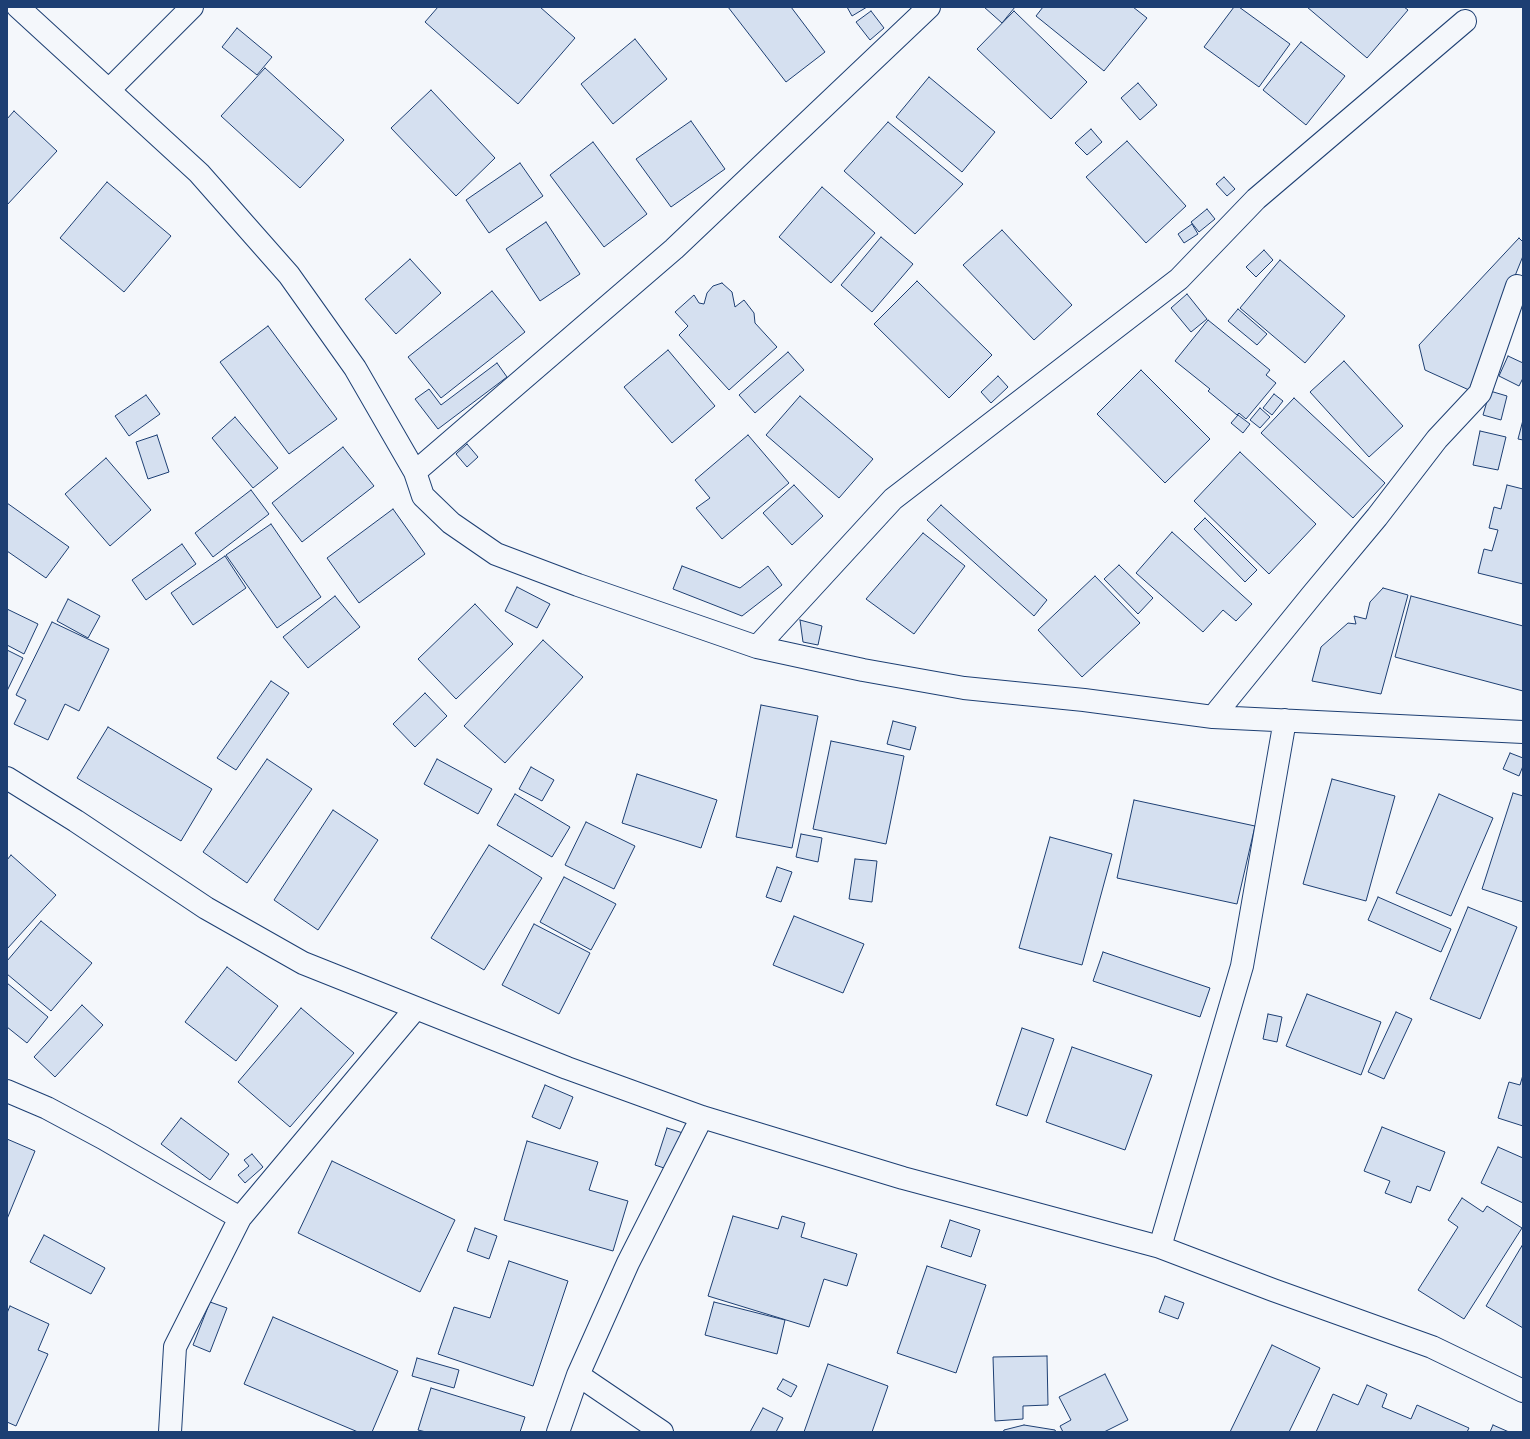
<!DOCTYPE html>
<html>
<head>
<meta charset="utf-8">
<style>
	body { margin:0 }
	#map { position:relative; width:1530px; height:1439px; overflow:hidden; background:#f4f7fb; font-family:"Fira Sans",sans-serif }
	canvas { display:block }
	.frame { position:absolute; inset:0; border:8px solid #1d3f73; pointer-events:none }
</style>
</head>
<body>
<div id="map">
<canvas width="1530" height="1439"></canvas>
<div class="frame"></div>
</div>
<script>
const ctx = document.querySelector('canvas').getContext('2d');
ctx.lineJoin = 'round';
function fillPath(path, color) {
  ctx.fillStyle = color;
  ctx.fill(path, 'evenodd');
}
function poly(rows) {
  const path = new Path2D();
  for (const r of rows) {
    path.moveTo(r[0], r[1]);
    for (let i = 2; i < r.length; i += 2) path.lineTo(r[i], r[i + 1]);
  }
  return path;
}
function stroke(path, color, width, dash) {
  ctx.strokeStyle = color;
  ctx.lineWidth = width;
  ctx.lineCap = dash ? 'butt' : 'round';
  ctx.setLineDash(dash || []);
  ctx.stroke(path);
}
const building = poly([
	[438,7,540,7,575,38,518,104,425,22,438,7],
	[728,7,791,7,825,52,786,82,728,7],
	[847,7,867,7,852,16,847,7],
	[984,7,1015,7,1002,23,984,7],
	[1043,7,1133,7,1147,18,1104,71,1036,16,1043,7],
	[1234,7,1239,7,1290,44,1259,87,1204,47,1234,7],
	[1307,7,1404,7,1408,10,1367,58,1307,7],
	[871,11,884,28,870,40,856,22,871,11],
	[1014,11,1087,82,1051,119,977,49,1014,11],
	[237,28,272,57,257,75,222,47,237,28],
	[635,39,667,79,613,124,581,84,635,39],
	[1301,42,1345,76,1306,125,1263,90,1301,42],
	[265,68,344,140,300,188,221,116,265,68],
	[929,77,995,132,962,172,896,117,929,77],
	[1138,83,1157,105,1140,120,1121,98,1138,83],
	[431,90,495,158,456,196,391,128,431,90],
	[14,111,57,151,7,205,7,119,14,111],
	[691,121,725,169,671,207,636,159,691,121],
	[888,122,963,184,915,234,844,171,888,122],
	[1091,129,1102,142,1087,155,1075,143,1091,129],
	[1127,141,1186,206,1146,243,1086,177,1127,141],
	[593,142,647,214,604,247,550,175,593,142],
	[520,163,543,196,489,233,466,200,520,163],
	[1224,177,1235,189,1227,196,1216,184,1224,177],
	[107,182,171,236,124,292,60,238,107,182],
	[822,187,875,233,831,283,779,237,822,187],
	[1207,209,1215,219,1199,232,1191,222,1207,209],
	[546,222,580,274,540,301,506,249,546,222],
	[1192,224,1198,234,1184,243,1178,234,1192,224],
	[1002,230,1072,305,1034,340,963,265,1002,230],
	[881,237,913,264,872,312,841,285,881,237],
	[1519,238,1523,242,1523,256,1469,390,1425,370,1419,345,1519,238],
	[1264,250,1273,260,1256,277,1246,267,1264,250],
	[410,259,441,293,396,334,365,299,410,259],
	[1280,260,1345,316,1305,363,1240,308,1280,260],
	[917,281,992,355,949,398,874,324,917,281],
	[722,283,732,292,735,307,744,300,754,313,755,323,777,347,729,390,679,335,688,326,675,312,694,295,699,303,704,304,707,293,713,286,722,283],
	[492,291,525,332,441,398,408,357,492,291],
	[1187,294,1207,319,1191,332,1171,308,1187,294],
	[1238,309,1267,334,1257,345,1228,321,1238,309],
	[1208,320,1270,370,1266,375,1276,383,1246,419,1239,413,1237,415,1208,391,1210,389,1175,361,1208,320],
	[268,326,337,419,289,454,220,362,268,326],
	[668,350,715,406,672,443,624,387,668,350],
	[788,352,804,370,755,413,739,395,788,352],
	[1508,356,1523,363,1523,378,1519,386,1499,376,1508,356],
	[1344,361,1403,426,1369,457,1310,392,1344,361],
	[497,363,507,377,438,429,415,399,429,389,441,405,497,363],
	[1141,370,1210,439,1165,483,1097,414,1141,370],
	[998,376,1008,387,991,403,981,392,998,376],
	[1490,391,1507,396,1501,420,1483,415,1490,391],
	[1274,394,1283,401,1272,415,1263,408,1274,394],
	[146,395,160,414,129,436,115,416,146,395],
	[800,396,873,459,839,498,766,435,800,396],
	[1294,398,1385,483,1353,518,1261,433,1294,398],
	[1260,408,1270,417,1260,428,1250,420,1260,408],
	[1238,415,1250,424,1243,433,1231,423,1238,415],
	[235,417,278,468,253,488,212,438,235,417],
	[1523,420,1523,440,1518,439,1523,420],
	[1480,431,1506,437,1498,470,1473,465,1480,431],
	[157,435,169,472,148,479,136,442,157,435],
	[748,435,789,483,722,539,696,508,710,498,695,480,748,435],
	[467,444,478,457,467,467,456,454,467,444],
	[343,447,374,486,302,542,272,503,343,447],
	[1240,452,1316,524,1269,574,1194,501,1240,452],
	[106,458,151,510,110,546,65,494,106,458],
	[794,485,823,516,792,545,763,513,794,485],
	[1507,485,1523,489,1523,584,1478,573,1484,549,1492,551,1498,530,1489,528,1494,507,1501,509,1507,485],
	[251,490,269,514,213,557,195,533,251,490],
	[7,503,69,547,46,578,7,551,7,503],
	[941,505,1047,600,1034,616,927,520,941,505],
	[393,509,425,554,359,603,327,558,393,509],
	[1205,518,1257,570,1245,582,1194,529,1205,518],
	[271,524,321,597,277,628,226,555,271,524],
	[1172,532,1252,604,1236,621,1223,610,1203,632,1136,573,1172,532],
	[923,533,965,566,914,634,866,599,923,533],
	[182,544,196,564,146,600,132,580,182,544],
	[225,556,246,588,193,625,171,593,225,556],
	[1119,565,1153,598,1138,614,1104,579,1119,565],
	[682,566,740,588,768,566,782,585,742,616,673,589,682,566],
	[1095,576,1140,623,1082,677,1038,630,1095,576],
	[517,587,550,604,537,628,505,611,517,587],
	[1383,588,1408,595,1381,694,1312,681,1321,647,1348,623,1356,624,1354,616,1366,619,1370,602,1383,588],
	[335,596,360,627,308,668,283,637,335,596],
	[1411,596,1523,626,1523,691,1395,657,1411,596],
	[68,599,100,616,88,638,57,621,68,599],
	[475,604,513,644,456,699,418,659,475,604],
	[7,609,38,624,24,654,7,645,7,609],
	[800,620,822,626,818,645,803,642,800,620],
	[52,622,109,649,79,711,65,704,48,740,14,724,26,700,16,695,52,622],
	[543,640,583,677,505,763,464,726,543,640],
	[7,650,23,658,7,691,7,650],
	[271,681,289,693,236,770,217,758,271,681],
	[425,693,447,716,415,747,393,724,425,693],
	[761,705,818,716,792,848,736,837,761,705],
	[893,721,916,727,910,750,887,744,893,721],
	[108,727,212,789,181,841,77,778,108,727],
	[831,741,904,756,886,844,813,829,831,741],
	[1510,753,1523,758,1523,766,1519,776,1503,769,1510,753],
	[267,759,312,789,247,883,203,852,267,759],
	[437,759,492,789,478,814,424,784,437,759],
	[531,767,554,780,542,801,519,789,531,767],
	[637,774,717,800,701,848,622,823,637,774],
	[1332,779,1395,796,1366,901,1303,884,1332,779],
	[1513,793,1523,796,1523,902,1482,889,1513,793],
	[515,794,570,827,552,857,497,825,515,794],
	[1439,794,1493,818,1451,916,1396,893,1439,794],
	[1134,800,1255,826,1237,904,1117,878,1134,800],
	[333,810,378,840,318,930,274,900,333,810],
	[586,822,635,846,614,889,565,865,586,822],
	[801,834,822,838,818,862,796,857,801,834],
	[1050,837,1112,854,1082,965,1019,948,1050,837],
	[489,845,542,878,484,970,431,938,489,845],
	[11,855,56,895,7,949,7,860,11,855],
	[855,859,877,861,872,902,849,899,855,859],
	[777,867,792,872,781,902,766,897,777,867],
	[564,877,616,904,591,950,540,922,564,877],
	[1378,897,1451,929,1441,952,1368,920,1378,897],
	[1468,907,1517,927,1480,1019,1430,999,1468,907],
	[794,916,864,944,843,993,773,965,794,916],
	[41,921,92,963,51,1011,7,974,7,961,41,921],
	[534,924,590,953,559,1014,502,985,534,924],
	[1103,952,1210,988,1200,1017,1093,981,1103,952],
	[227,967,278,1006,236,1061,185,1022,227,967],
	[7,983,48,1017,27,1043,7,1027,7,983],
	[1307,994,1381,1022,1361,1075,1286,1046,1307,994],
	[82,1005,103,1025,55,1077,34,1057,82,1005],
	[301,1008,354,1053,290,1127,238,1082,301,1008],
	[1396,1012,1412,1019,1384,1079,1368,1072,1396,1012],
	[1268,1014,1282,1017,1277,1042,1263,1039,1268,1014],
	[1022,1028,1054,1039,1027,1116,996,1105,1022,1028],
	[1072,1047,1152,1075,1125,1150,1046,1122,1072,1047],
	[1523,1075,1523,1126,1498,1118,1509,1082,1520,1085,1523,1075],
	[545,1085,573,1097,560,1129,532,1117,545,1085],
	[181,1118,229,1154,210,1180,161,1144,181,1118],
	[1382,1127,1445,1152,1430,1191,1417,1186,1411,1203,1385,1193,1390,1181,1364,1171,1382,1127],
	[667,1128,683,1133,670,1170,655,1165,667,1128],
	[7,1139,35,1151,7,1219,7,1139],
	[527,1141,598,1162,589,1190,628,1201,613,1251,504,1220,527,1141],
	[1498,1147,1523,1158,1523,1203,1481,1183,1498,1147],
	[252,1154,263,1167,245,1183,238,1175,249,1166,244,1160,252,1154],
	[332,1161,455,1220,420,1292,298,1233,332,1161],
	[1462,1198,1483,1212,1487,1206,1522,1228,1464,1319,1418,1290,1458,1227,1448,1220,1462,1198],
	[733,1216,778,1229,782,1216,805,1223,801,1237,857,1254,847,1286,824,1279,809,1327,708,1296,733,1216],
	[950,1220,980,1230,971,1257,941,1247,950,1220],
	[475,1228,497,1236,489,1259,467,1251,475,1228],
	[44,1235,105,1268,91,1294,30,1262,44,1235],
	[1523,1244,1523,1328,1486,1306,1523,1244],
	[509,1261,568,1281,533,1386,438,1354,454,1307,490,1318,509,1261],
	[927,1266,986,1285,956,1373,897,1353,927,1266],
	[1165,1296,1184,1303,1178,1319,1159,1312,1165,1296],
	[210,1302,227,1308,210,1352,193,1345,210,1302],
	[714,1302,785,1320,777,1354,705,1335,714,1302],
	[10,1306,49,1324,38,1350,48,1354,16,1426,7,1422,7,1313,10,1306],
	[273,1317,398,1371,372,1432,358,1432,244,1384,273,1317],
	[1272,1345,1320,1368,1289,1432,1230,1432,1272,1345],
	[1047,1356,1048,1405,1023,1406,1023,1419,995,1421,993,1357,1047,1356],
	[417,1358,459,1370,454,1388,412,1376,417,1358],
	[828,1364,888,1386,872,1432,804,1432,828,1364],
	[1105,1374,1128,1420,1104,1432,1063,1432,1060,1426,1071,1420,1059,1397,1105,1374],
	[783,1379,797,1386,791,1397,777,1389,783,1379],
	[1367,1385,1387,1394,1382,1407,1411,1419,1417,1405,1469,1428,1467,1432,1316,1432,1333,1394,1358,1405,1367,1385],
	[431,1388,525,1417,520,1432,426,1432,418,1430,431,1388],
	[763,1408,783,1418,776,1432,750,1432,763,1408],
	[1024,1425,1055,1430,1056,1432,1003,1432,1004,1430,1024,1425],
	[1493,1425,1509,1432,1490,1432,1493,1425]
]);
fillPath(building, '#d5e0f0');
stroke(building, '#1d3f73', 1);
const street = poly([
	[18,7,199,173,289,275,355,368,415,472,423,496,451,523,496,554,578,585,757,647,863,670,964,688,1084,700,1213,717,1523,732],
	[109,90,192,7],
	[415,472,674,249,929,7],
	[757,647,893,499,1179,279,1256,199,1465,21],
	[1213,717,1312,595,1377,517,1437,439,1480,393,1517,286],
	[7,778,76,821,206,908,303,963,416,1008,567,1068,702,1117,903,1178,1160,1247,1273,1290,1432,1347,1523,1391],
	[7,1091,47,1108,103,1138,240,1218],
	[1160,1247,1242,966,1285,720],
	[578,1375,662,1432],
	[170,1432,175,1347,240,1218,416,1008],
	[558,1432,578,1375,628,1263,702,1117]
]);
stroke(street, '#1d3f73', 24);
stroke(street, '#f4f7fb', 22);
</script>
</body>
</html>
